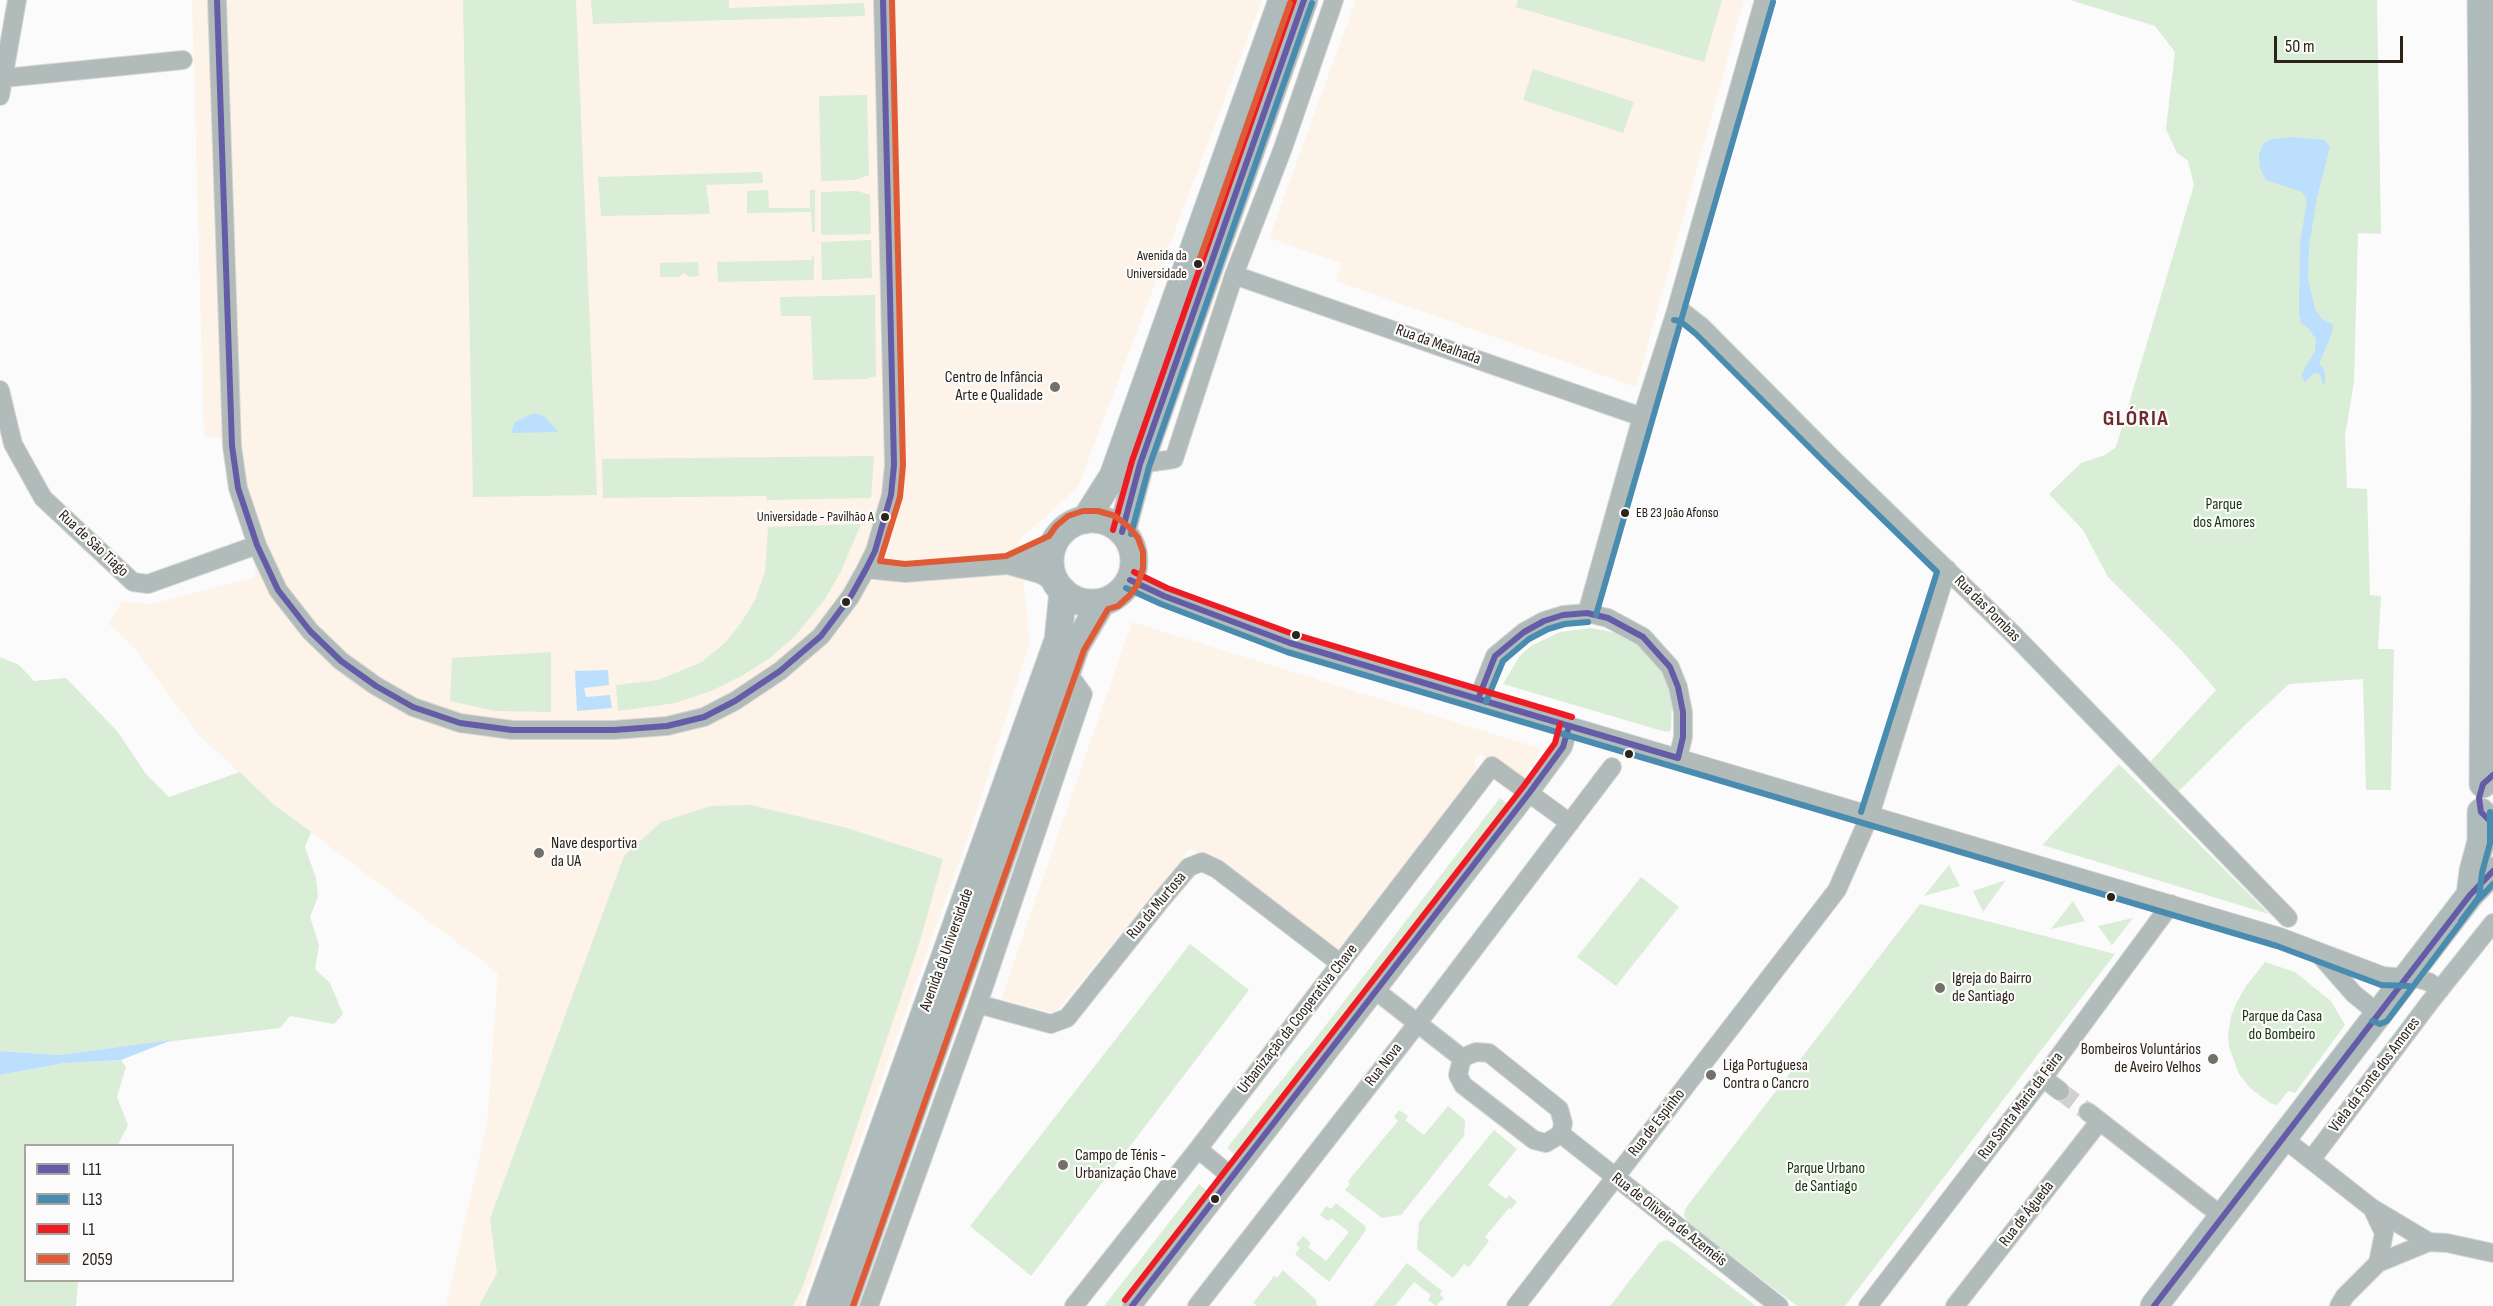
<!DOCTYPE html>
<html>
<head>
<meta charset="utf-8">
<style>
	body { margin:0 }
	#map { position:relative; width:2493px; height:1306px; overflow:hidden; background:#fbfbfb; font-family:"Sofia Sans Condensed",sans-serif }
	canvas { display:block }
	.legend { position:absolute; left:24px; top:1144px; width:210px; height:138px; box-sizing:border-box; background:#fbfbfb; border:2px solid #a8a5a1; margin:0; padding:8px 10px; list-style:none; font-size:18px; color:#2c2319 }
	.legend li { display:flex; align-items:center; gap:12px; height:30px }
	.legend b { width:30px; border:2px solid #a8a5a1 }
	.scale { position:absolute; left:2274px; top:36px; width:129px; height:27px; box-sizing:border-box; border:3px solid #2c2319; border-top:0; padding-left:8px; font-size:18px; line-height:21px; white-space:nowrap; color:#2c2319; -webkit-text-stroke:4px #fbfbfb; paint-order:stroke }
</style>
</head>
<body>
<div id="map">
<canvas width="2493" height="1306"></canvas>
<ul class="legend">
<li><b style="height:8px;background:#655ca8"></b>L11</li>
<li><b style="height:8px;background:#498cb0"></b>L13</li>
<li><b style="height:8px;background:#ed1c24"></b>L1</li>
<li><b style="height:8px;background:#df5b35"></b>2059</li>
</ul>
<div class="scale">50 m</div>
</div>
<script>
const ctx = document.querySelector('canvas').getContext('2d');
ctx.lineJoin = 'round';
function fillPath(path, color) {
  ctx.fillStyle = color;
  ctx.fill(path, 'evenodd');
}
function poly(rows) {
  const path = new Path2D();
  for (const r of rows) {
    if (r.length === 3) {
      path.moveTo(r[0] + r[2], r[1]);
      path.arc(r[0], r[1], r[2], 0, 2 * Math.PI);
      continue;
    }
    path.moveTo(r[0], r[1]);
    for (let i = 2; i < r.length; i += 2) path.lineTo(r[i], r[i + 1]);
  }
  return path;
}
function stroke(path, color, width, dash) {
  ctx.strokeStyle = color;
  ctx.lineWidth = width;
  ctx.lineCap = dash ? 'butt' : 'round';
  ctx.setLineDash(dash || []);
  ctx.stroke(path);
}
function drawText(font, color, halo, rows, align = 'center') {
  ctx.font = font + ' "Sofia Sans Condensed",sans-serif';
  ctx.lineWidth = 4.5;
  ctx.setLineDash([]);
  ctx.textBaseline = 'middle';
  ctx.strokeStyle = halo;
  ctx.fillStyle = color;
  for (const [text, x, y, turn = 0] of rows) {
    ctx.save();
    ctx.translate(x, y);
    ctx.rotate((+turn || 0) * Math.PI / 180);
    ctx.textAlign = isNaN(turn) ? turn : align;
    if (halo) ctx.strokeText(text, 0, 0);
    ctx.fillText(text, 0, 0);
    ctx.restore();
  }
}
fillPath(poly([
	[192,0,1262,0,1078,487,1019,540,1030,642,971,828,801,1306,446,1306,487,1123,498,973,273,804,198,734,133,646,109,624,122,601,151,604,254,577,257,544,224,437,204,437],
	[1356,0,1744,0,1636,387,1336,281,1341,263,1269,238],
	[1132,622,1542,749,1522,781,1480,754,1474,761,1477,769,1334,955,1191,848,1055,1013,1001,999]
]), '#fdf3e8');
fillPath(poly([
	[463,0,576,0,597,495,473,497],
	[591,0,729,0,729,8,864,3,865,16,593,24],
	[1518,0,1722,0,1704,62,1516,7],
	[2070,0,2377,0,2381,234,2358,233,2354,382,2345,436,2347,488,2367,489,2370,595,2381,596,2378,649,2394,649,2391,790,2366,790,2363,679,2289,684,2244,726,2178,792,2150,762,2216,690,2182,651,2108,577,2083,530,2049,494,2081,463,2105,455,2116,447,2194,185,2188,161,2177,153,2166,129,2175,52,2155,26],
	[1533,69,1634,102,1623,133,1523,100],
	[867,95,869,175,855,180,821,181,819,96],
	[762,172,763,183,706,185,710,214,601,216,598,177],
	[768,190,769,208,810,208,810,190,815,190,815,232,812,232,811,212,747,213,747,191],
	[857,191,870,195,871,234,821,235,821,192],
	[871,240,872,278,822,280,821,242],
	[812,256,814,257,814,280,718,282,717,262,812,260],
	[698,262,699,276,690,277,684,273,679,277,660,277,660,263],
	[875,295,876,376,866,379,813,380,811,316,781,316,780,297],
	[874,456,871,498,767,500,766,496,603,498,602,459],
	[861,524,841,571,825,599,796,635,770,658,743,675,711,691,676,703,618,711,616,685,658,680,702,662,726,642,741,623,755,600,765,572,768,527],
	[1591,628,1622,634,1634,641,1660,668,1667,682,1672,702,1671,730,1668,732,1659,730,1503,684,1519,657,1531,646,1560,632],
	[551,652,551,712,495,711,450,701,452,658],
	[0,657,19,665,34,681,66,678,117,731,146,774,169,797,240,772,273,804,311,832,305,847,316,878,318,897,310,917,319,945,315,969,330,983,343,1014,334,1024,290,1016,280,1028,60,1055,0,1051],
	[2119,764,2269,914,2042,845],
	[1500,798,1511,806,1239,1158,1227,1148,1326,1025],
	[751,805,847,828,943,859,919,944,804,1283,793,1306,479,1306,497,1273,490,1219,624,856,661,822,711,806],
	[1949,865,1960,886,1924,896],
	[1641,877,1679,907,1616,986,1577,957],
	[2006,880,1983,912,1973,891],
	[2073,901,2085,921,2051,929],
	[1920,904,2115,954,1845,1306,1797,1306,1688,1223,1684,1215,1685,1209],
	[2133,918,2112,945,2098,926],
	[1190,944,1249,990,1031,1276,970,1226],
	[2265,962,2295,972,2331,1001,2345,1025,2295,1093,2288,1091,2277,1105,2270,1103,2250,1088,2239,1074,2229,1047,2228,1035,2231,1016,2237,1002,2246,986],
	[121,1060,126,1067,117,1097,128,1125,118,1145,26,1146,26,1280,78,1281,76,1306,0,1306,0,1075,65,1063],
	[1448,1106,1465,1120,1464,1136,1401,1215,1382,1218,1345,1190,1350,1184,1348,1181,1398,1121,1394,1117,1399,1110,1408,1116,1405,1120,1424,1135],
	[1494,1130,1517,1149,1488,1185,1506,1199,1509,1195,1517,1202,1511,1209,1509,1208,1485,1237,1489,1241,1469,1267,1464,1264,1453,1278,1417,1249,1419,1222],
	[1199,1184,1211,1194,1123,1306,1104,1306],
	[1336,1203,1365,1226,1366,1230,1329,1282,1295,1254,1300,1248,1296,1244,1303,1236,1311,1243,1308,1247,1326,1261,1349,1232,1331,1218,1328,1221,1320,1215,1326,1206,1331,1209],
	[1666,1240,1672,1242,1756,1306,1610,1306,1659,1243],
	[1407,1263,1442,1291,1440,1295,1444,1298,1436,1306,1428,1300,1431,1295,1414,1282,1395,1306,1373,1306],
	[1283,1270,1316,1300,1317,1306,1257,1306,1253,1303,1274,1276,1277,1278]
]), '#daedd6');
fillPath(poly([
	[2293,137,2325,140,2330,147,2317,198,2309,246,2308,278,2315,309,2321,318,2333,325,2331,336,2319,363,2325,371,2325,384,2323,385,2320,374,2314,373,2305,382,2301,375,2315,351,2316,339,2308,328,2301,323,2299,314,2300,244,2307,200,2302,192,2266,180,2260,168,2259,155,2263,144,2272,139],
	[534,413,544,416,558,432,511,433,515,422],
	[608,670,609,685,584,688,586,697,610,695,612,708,577,711,575,671],
	[172,1040,121,1060,65,1063,0,1075,0,1051,60,1055]
]), '#bbdffc');
stroke(poly([
	[2060,1091,2088,1112]
]), '#d2d0ce', 18, [18, 9]);
const street = poly([
	[217,0,232,446,238,488,257,545,278,590,310,631,341,661,376,686,413,707,460,723,512,730,614,730,667,726,704,717,735,701,780,671,821,636,851,596,866,569,875,551,891,495,894,465,883,0],
	[4,78,183,60],
	[0,96,17,0],
	[1234,275,1642,417],
	[1676,311,1684,313,1702,327,1835,461,2014,635,2288,918],
	[0,390,13,444,43,498,133,582,148,584,257,545],
	[1140,464,1174,459,1234,275,1283,148,1334,0],
	[1008,565,1040,574,1057,584],
	[866,569,905,573,1008,565,1037,553,1055,543],
	[1130,580,1164,596,1290,643,2280,937,2383,976,2419,979,2429,982,2440,990],
	[1587,613,1642,417,1676,311,1764,0],
	[1478,699,1495,656,1524,632,1544,621,1563,615,1587,613,1608,618,1643,637,1670,667,1678,687,1683,712,1683,737,1678,758],
	[2318,953,2354,994,2380,1015],
	[1375,990,1462,1058],
	[978,1004,1051,1024,1067,1018,1162,899,1189,867,1202,862,1217,869,1341,964],
	[1476,1052,1489,1053,1559,1109,1563,1123,1561,1134,1546,1143,1534,1140,1463,1085,1458,1075,1462,1058,1476,1052],
	[2043,1078,2060,1091],
	[2088,1112,2223,1217],
	[1561,1134,1779,1306],
	[2283,1138,2372,1208,2429,1242],
	[1198,1149,1232,1177],
	[2311,1160,2430,1002,2493,923],
	[2372,1208,2384,1233,2378,1263],
	[869,1306,978,1004,1083,694,1067,672],
	[1074,1306,1198,1149,1492,766,1570,823],
	[1132,1306,1530,792,1563,747,1569,726],
	[1197,1306,1417,1024,1612,767],
	[1516,1306,1837,890,1870,815,1947,569],
	[1868,1306,2043,1078,2171,904],
	[1955,1306,2099,1122],
	[2339,1306,2345,1296,2378,1263,2429,1242,2447,1243,2493,1253]
]);
const secondary = poly([
	[2481,0,2485,398,2483,784],
	[1092,561,42],
	[1085,520,1113,476,1282,0],
	[1122,532,1140,464,1304,0],
	[2470,895,2473,871,2481,841,2481,812],
	[820,1306,1058,640,1063,591],
	[843,1306,1076,646,1102,602],
	[2154,1306,2470,895,2493,871]
]);
stroke(street, '#dad8d7', 20);
stroke(secondary, '#dad8d7', 29);
stroke(street, '#b0bbba', 18);
stroke(secondary, '#afbaba', 27);
stroke(poly([
	[217,0,232,446,238,488,257,545,278,590,310,631,341,661,376,686,413,707,460,723,512,730,614,730,667,726,704,717,735,701,780,671,821,636,851,596,866,569,875,551,891,495,894,465,883,0],
	[1122,532,1140,464,1304,0],
	[1130,580,1164,596,1290,643,1478,699],
	[1587,613,1608,618,1643,637,1670,667,1678,687,1683,712,1683,737,1678,758,1478,699,1495,656,1524,632,1544,621,1563,615,1587,613],
	[2493,775,2483,784,2479,798,2481,812,2493,824],
	[1132,1306,1530,792,1563,747,1569,726],
	[2154,1306,2470,895,2493,871]
]), '#655ca8', 6);
stroke(poly([
	[1674,320,1680,321,1696,334,1829,467,1937,572,1861,812],
	[1131,534,1149,467,1312,3],
	[1126,588,1161,604,1287,652,2277,946,2381,985,2409,986],
	[1596,615,1773,2],
	[1486,702,1503,661,1529,639,1548,629,1565,624,1588,622],
	[2461,921,2479,897,2482,873,2490,843,2490,812],
	[2372,1021,2380,1024,2387,1021,2477,901,2493,884]
]), '#498cb0', 6);
stroke(poly([
	[1113,530,1132,461,1294,0],
	[1134,572,1167,588,1293,634,1572,717],
	[1125,1300,1523,787,1555,743,1560,724]
]), '#ed1c24', 6);
stroke(poly([
	[1198,264,1290,3],
	[853,1306,1084,650,1108,609,1118,606,1130,595,1138,584,1143,568,1143,552,1138,538,1129,527,1115,516,1098,511,1083,511,1068,516,1056,526,1049,536,1006,556,905,564,880,561,900,497,903,465,892,0]
]), '#df5b35', 6);
for (const [x, y, r, color] of [
	[1198,264,5,"#2c2319"],
	[1055,387,6,"#746f68"],
	[1625,513,5,"#2c2319"],
	[885,517,5,"#2c2319"],
	[846,602,5,"#2c2319"],
	[1296,635,5,"#2c2319"],
	[1629,754,5,"#2c2319"],
	[539,853,6,"#746f68"],
	[2111,897,5,"#2c2319"],
	[1940,988,6,"#746f68"],
	[2213,1059,6,"#746f68"],
	[1711,1075,6,"#746f68"],
	[1063,1165,6,"#746f68"],
	[1215,1199,5,"#2c2319"]
]) {
  const dot = new Path2D();
  dot.arc(x, y, r, 0, 2 * Math.PI);
  ctx.fillStyle = color;
  ctx.fill(dot);
  stroke(dot, '#fbfbfb', 2);
}
drawText('14px', '#2c2319', '#fbfbfb', [
	["Avenida da",1187,256],
	["Universidade",1187,274],
	["EB 23 João Afonso",1636,513,"left"],
	["Universidade - Pavilhão A",874,517]
], 'right');
drawText('16px', '#2c2319', '#fbfbfb', [
	["Rua da Mealhada",1438,345,20],
	["Rua de São Tiago",93,544,43],
	["Rua das Pombas",1987,609,45],
	["Rua da Murtosa",1157,906,-50],
	["Avenida da Universidade",947,950,-70],
	["Urbanização da Cooperativa Chave",1298,1019,-52],
	["Rua Nova",1384,1065,-52],
	["Viela da Fonte dos Amores",2375,1075,-53],
	["Rua Santa Maria da Feira",2021,1106,-53],
	["Rua de Espinho",1657,1123,-52],
	["Rua de Águeda",2027,1214,-52],
	["Rua de Oliveira de Azeméis",1669,1220,38]
]);
drawText('16px', '#2c2319', '#fbfbfb', [
	["Centro de Infância",1043,378,"right"],
	["Arte e Qualidade",1043,396,"right"],
	["Nave desportiva",551,844],
	["da UA",551,862],
	["Igreja do Bairro",1952,979],
	["de Santiago",1952,997],
	["Bombeiros Voluntários",2201,1050,"right"],
	["de Aveiro Velhos",2201,1068,"right"],
	["Liga Portuguesa",1723,1066],
	["Contra o Cancro",1723,1084],
	["Campo de Ténis -",1075,1156],
	["Urbanização Chave",1075,1174]
], 'left');
drawText('16px', '#14340a', '#fbfbfb', [
	["Parque",2224,505],
	["dos Amores",2224,523],
	["Parque da Casa",2282,1017],
	["do Bombeiro",2282,1035],
	["Parque Urbano",1826,1169],
	["de Santiago",1826,1187]
]);
ctx.letterSpacing = '1.5px';
drawText('bold 22px', '#6f2930', '#fbfbfb', [
	["GLÓRIA",2136,419]
]);
ctx.letterSpacing = '0px';
</script>
</body>
</html>
